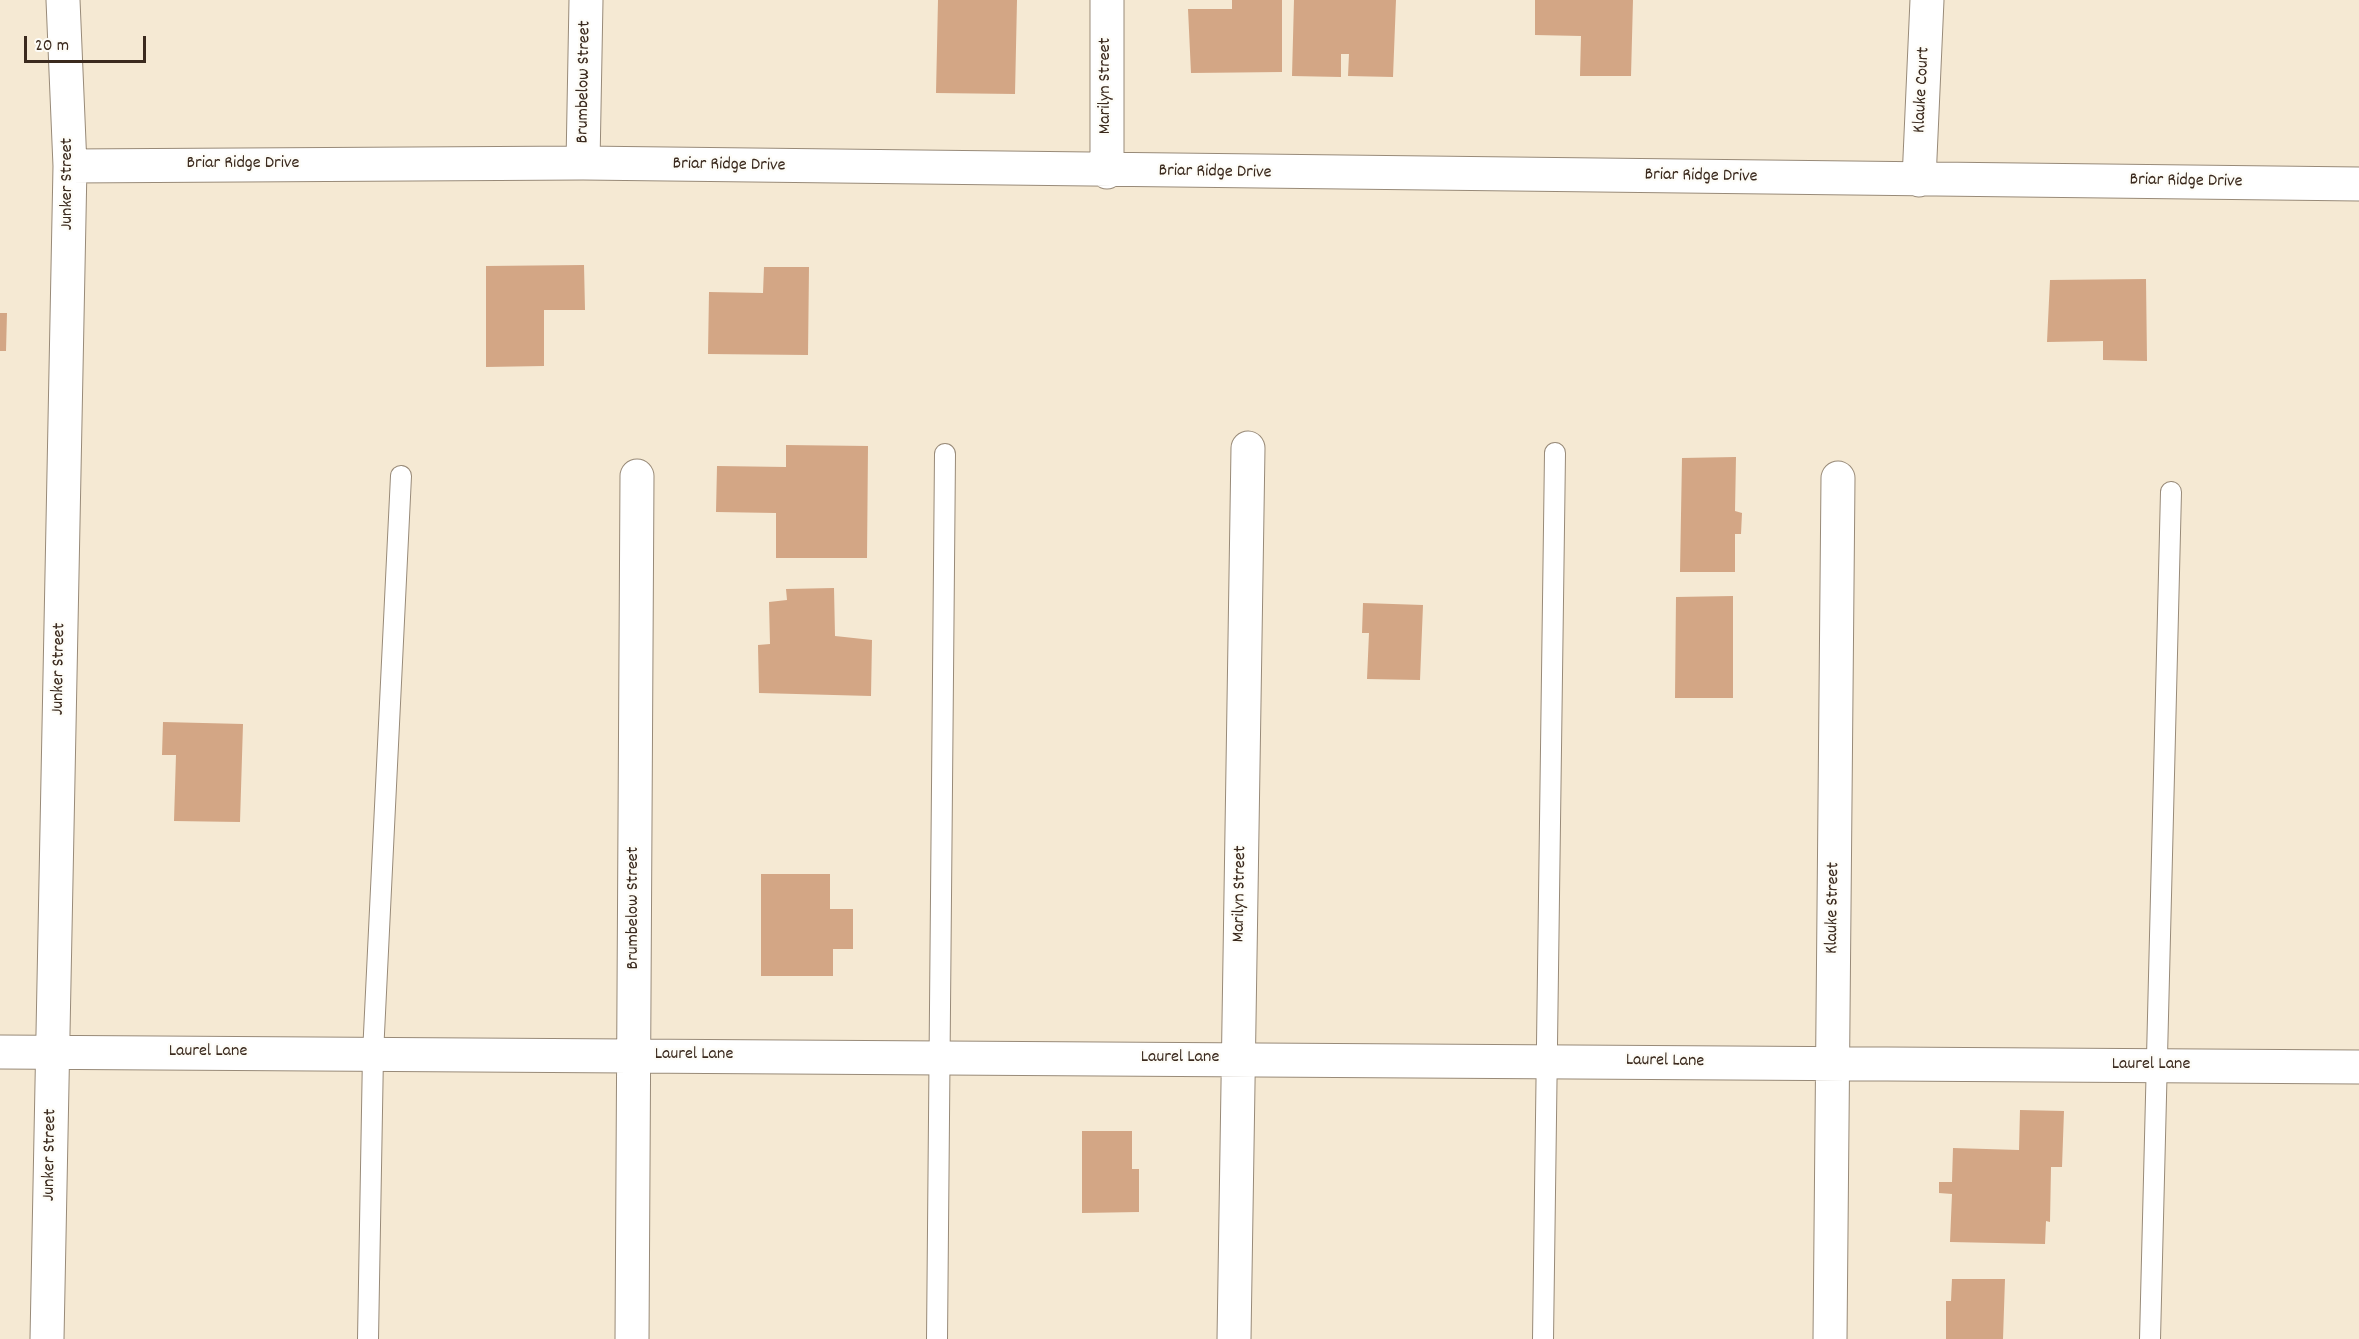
<!DOCTYPE html>
<html>
<head>
<meta charset="utf-8">
<style>
	body { margin:0 }
	#map { position:relative; width:2359px; height:1339px; overflow:hidden; background:#f5e9d3; font-family:Dekko,sans-serif }
	canvas { display:block }
	.scale { position:absolute; left:24px; top:36px; width:122px; height:27px; box-sizing:border-box; border:3px solid #3b2a1e; border-top:0; padding-left:8px; font-size:18px; line-height:21px; white-space:nowrap; color:#3b2a1e; -webkit-text-stroke:4px #fdfcf7; paint-order:stroke }
</style>
</head>
<body>
<div id="map">
<canvas width="2359" height="1339"></canvas>
<div class="scale">20 m</div>
</div>
<script>
const ctx = document.querySelector('canvas').getContext('2d');
ctx.lineJoin = 'round';
function fillPath(path, color) {
  ctx.fillStyle = color;
  ctx.fill(path, 'evenodd');
}
function poly(rows) {
  const path = new Path2D();
  for (const r of rows) {
    path.moveTo(r[0], r[1]);
    for (let i = 2; i < r.length; i += 2) path.lineTo(r[i], r[i + 1]);
  }
  return path;
}
function stroke(path, color, width, dash) {
  ctx.strokeStyle = color;
  ctx.lineWidth = width;
  ctx.lineCap = dash ? 'butt' : 'round';
  ctx.setLineDash(dash || []);
  ctx.stroke(path);
}
function drawText(font, color, halo, rows, align = 'center') {
  ctx.font = font + ' Dekko,sans-serif';
  ctx.lineWidth = 4.5;
  ctx.setLineDash([]);
  ctx.textBaseline = 'middle';
  ctx.strokeStyle = halo;
  ctx.fillStyle = color;
  for (const [text, x, y, turn = 0] of rows) {
    ctx.save();
    ctx.translate(x, y);
    ctx.rotate((+turn || 0) * Math.PI / 180);
    ctx.textAlign = isNaN(turn) ? turn : align;
    if (halo) ctx.strokeText(text, 0, 0);
    ctx.fillText(text, 0, 0);
    ctx.restore();
  }
}
fillPath(poly([
	[938,0,1017,0,1015,94,936,93],
	[1232,0,1282,0,1282,72,1191,73,1188,9,1232,9],
	[1294,0,1396,0,1393,77,1348,76,1349,54,1341,54,1341,77,1292,76],
	[1535,0,1633,0,1631,76,1580,76,1581,36,1535,35],
	[584,265,585,310,544,310,544,366,486,367,486,266],
	[764,267,809,267,808,355,708,354,709,292,763,293],
	[2146,279,2147,361,2103,360,2103,341,2047,342,2050,280],
	[0,313,7,313,6,351,0,351],
	[786,445,868,446,867,558,776,558,776,513,716,512,717,466,786,467],
	[1736,457,1735,511,1742,513,1741,534,1735,534,1735,572,1680,572,1682,458],
	[834,588,835,636,872,640,871,696,759,693,758,645,770,644,769,602,787,600,786,589],
	[1733,596,1733,698,1675,698,1676,597],
	[1363,603,1423,605,1420,680,1367,679,1369,633,1362,633],
	[163,722,243,724,240,822,174,821,176,755,162,755],
	[761,874,830,874,830,909,853,909,853,949,833,949,833,976,761,976],
	[2020,1110,2064,1111,2062,1167,2051,1167,2050,1222,2046,1221,2045,1244,1950,1242,1952,1194,1939,1193,1939,1182,1952,1182,1953,1148,2019,1150],
	[1082,1131,1132,1131,1132,1169,1139,1169,1139,1212,1082,1213],
	[1952,1279,2005,1279,2003,1339,1946,1339,1946,1301,1951,1301]
]), '#d3a685');
const lane = poly([
	[368,1339,373,1054,401,476],
	[937,1339,945,454],
	[1543,1339,1555,453],
	[2150,1339,2171,492]
]);
const street = poly([
	[583,163,586,0],
	[70,166,583,163,2359,184],
	[1107,172,1107,0],
	[1919,180,1927,0],
	[0,1052,2359,1067],
	[47,1339,70,166,63,0],
	[632,1339,637,476],
	[1234,1339,1248,448],
	[1830,1339,1838,478]
]);
stroke(lane, '#988a78', 22);
stroke(street, '#988a78', 35);
stroke(lane, '#fff', 20);
stroke(street, '#fff', 33);
drawText('18px', '#3b2a1e', '#fdfcf7', [
	["Brumbelow Street",585,82,-89],
	["Marilyn Street",1107,86,-90],
	["Klauke Court",1923,90,-87],
	["Briar Ridge Drive",243,165],
	["Briar Ridge Drive",729,166,1],
	["Briar Ridge Drive",1215,173,1],
	["Briar Ridge Drive",1701,177,1],
	["Briar Ridge Drive",2186,182,1],
	["Junker Street",69,184,-90],
	["Junker Street",60,669,-89],
	["Marilyn Street",1241,894,-89],
	["Brumbelow Street",635,908,-90],
	["Klauke Street",1834,908,-89],
	["Laurel Lane",208,1053],
	["Laurel Lane",694,1056],
	["Laurel Lane",1180,1059],
	["Laurel Lane",1665,1062,1],
	["Laurel Lane",2151,1066],
	["Junker Street",51,1155,-89]
]);
</script>
</body>
</html>
